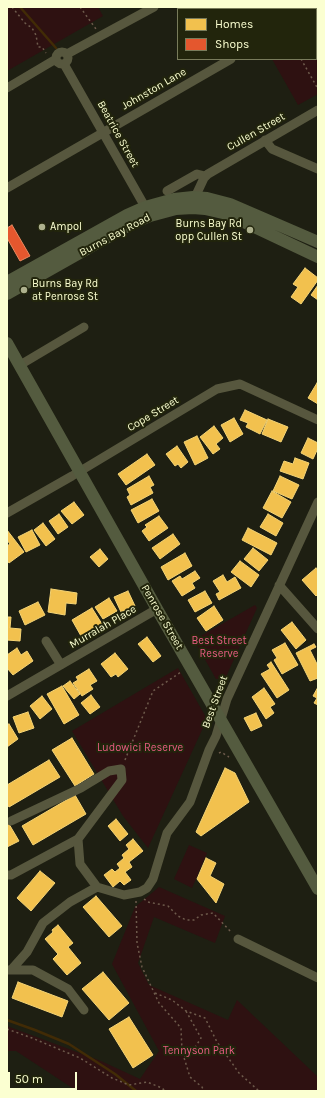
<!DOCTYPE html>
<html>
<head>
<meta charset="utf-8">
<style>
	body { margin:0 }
	#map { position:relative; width:325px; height:1098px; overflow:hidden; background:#1e1f12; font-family:Karla,sans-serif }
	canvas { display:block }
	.frame { position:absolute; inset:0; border:8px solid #fbffd1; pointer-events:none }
	.legend { position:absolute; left:177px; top:8px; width:140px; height:52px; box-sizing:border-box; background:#22250c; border:1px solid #797c5b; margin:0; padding:5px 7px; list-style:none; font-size:12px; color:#fbffd1 }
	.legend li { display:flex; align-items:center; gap:8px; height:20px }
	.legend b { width:20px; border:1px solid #797c5b }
	.scale { position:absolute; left:8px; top:1072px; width:69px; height:18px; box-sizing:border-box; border:2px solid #fbffd1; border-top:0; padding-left:5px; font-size:12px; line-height:14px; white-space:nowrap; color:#fbffd1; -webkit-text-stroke:3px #22250c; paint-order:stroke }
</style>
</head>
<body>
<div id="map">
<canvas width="325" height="1098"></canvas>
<div class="frame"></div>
<ul class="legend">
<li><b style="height:11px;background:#f2c14e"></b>Homes</li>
<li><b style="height:11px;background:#e4572e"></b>Shops</li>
</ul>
<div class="scale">50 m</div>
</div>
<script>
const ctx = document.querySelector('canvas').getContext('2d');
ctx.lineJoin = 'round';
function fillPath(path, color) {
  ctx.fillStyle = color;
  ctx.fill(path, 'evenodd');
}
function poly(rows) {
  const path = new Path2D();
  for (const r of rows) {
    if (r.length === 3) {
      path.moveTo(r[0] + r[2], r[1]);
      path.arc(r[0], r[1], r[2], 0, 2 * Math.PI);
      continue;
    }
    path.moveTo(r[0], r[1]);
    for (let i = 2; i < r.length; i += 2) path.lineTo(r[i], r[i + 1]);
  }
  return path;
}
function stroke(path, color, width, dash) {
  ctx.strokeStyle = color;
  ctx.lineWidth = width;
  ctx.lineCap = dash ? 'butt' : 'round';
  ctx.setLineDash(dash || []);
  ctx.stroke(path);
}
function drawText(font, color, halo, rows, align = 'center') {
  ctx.font = font + ' Karla,sans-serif';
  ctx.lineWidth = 4;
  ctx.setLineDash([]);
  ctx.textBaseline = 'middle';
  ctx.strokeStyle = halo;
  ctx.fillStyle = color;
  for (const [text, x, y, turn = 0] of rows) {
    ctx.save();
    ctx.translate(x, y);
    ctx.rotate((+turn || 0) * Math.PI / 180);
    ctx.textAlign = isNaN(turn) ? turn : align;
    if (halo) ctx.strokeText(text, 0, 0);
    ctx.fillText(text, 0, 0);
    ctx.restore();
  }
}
fillPath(poly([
	[7,7,98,7,103,16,7,71],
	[316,37,318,40,318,94,298,105,272,59,316,59],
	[255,605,257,608,225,679,216,679,194,640],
	[178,668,207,719,148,848,123,816,72,731],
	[189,845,207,853,192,888,174,879],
	[159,887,225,916,215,943,154,917,138,963,149,985,228,1020,237,1000,318,1077,318,1091,77,1091,16,1051,7,1051,7,1026,101,1061,140,1079,159,1051,112,964,135,907]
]), '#2e1111');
const homes = poly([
	[305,268,318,278,318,280,301,304,291,297,298,287,293,284,305,268],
	[318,285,318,300,311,295,318,285],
	[317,383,318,384,318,404,308,398,317,383],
	[245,410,267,420,260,434,246,427,248,423,240,420,245,410],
	[234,418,243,434,230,442,221,425,234,418],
	[268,419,288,427,281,442,262,434,268,419],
	[214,426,223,438,216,444,220,449,213,454,200,437,214,426],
	[197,436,208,458,195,465,184,442,197,436],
	[308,438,318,443,318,448,313,459,301,453,308,438],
	[177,446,188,462,181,468,178,464,175,466,166,454,177,446],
	[147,454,155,465,126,485,118,474,147,454],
	[295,458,309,463,303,479,280,471,284,461,293,464,295,458],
	[149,476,154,485,150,487,153,493,131,505,127,497,130,495,127,489,149,476],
	[280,476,299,485,292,499,273,491,280,476],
	[272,491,291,502,282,518,263,508,272,491],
	[152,499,159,511,138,523,131,510,152,499],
	[74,502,84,515,72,524,61,511,74,502],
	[59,514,68,527,58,534,49,521,59,514],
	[268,514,283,523,276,536,260,527,268,514],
	[159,516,168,528,149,541,142,531,147,527,145,525,159,516],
	[43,523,55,539,46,546,34,530,43,523],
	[248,528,277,543,271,555,242,540,248,528],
	[7,530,24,552,9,563,7,560,7,546,10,544,7,540,7,530],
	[32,530,40,545,26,552,18,537,32,530],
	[173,534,180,544,160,559,152,548,173,534],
	[253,548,268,560,259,571,244,559,253,548],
	[100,549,108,559,99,567,90,557,100,549],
	[185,553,192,566,168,580,161,567,185,553],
	[240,561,259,575,251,587,231,572,240,561],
	[316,568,318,571,318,594,316,596,302,580,316,568],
	[195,571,200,578,192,583,195,588,182,596,172,581,180,576,182,579,195,571],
	[223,575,227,582,235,577,241,588,219,600,216,594,220,592,213,581,223,575],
	[51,589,77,593,76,604,66,603,65,615,48,612,51,589],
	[128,591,135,606,121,612,114,597,128,591],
	[205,591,212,603,195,612,188,600,205,591],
	[109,598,117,611,103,619,95,607,109,598],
	[38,602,45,615,25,625,19,611,38,602],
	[214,606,223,620,206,631,197,618,214,606],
	[92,608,102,624,81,636,72,620,92,608],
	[7,617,11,617,10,628,21,629,20,641,7,640,7,617],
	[292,622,306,640,296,649,281,630,292,622],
	[147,637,161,656,153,662,138,644,147,637],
	[285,643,298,665,282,674,274,660,277,658,272,650,285,643],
	[314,644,316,647,310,650,318,666,318,678,310,681,296,653,314,644],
	[17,648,21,655,27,651,33,661,13,675,7,668,7,655,17,648],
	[115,653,128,669,118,677,116,674,111,677,101,664,115,653],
	[271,662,289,690,277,698,261,674,270,669,267,665,271,662],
	[89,669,97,681,90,685,93,689,82,696,73,683,78,680,76,677,89,669],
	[70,681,80,694,74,699,63,686,70,681],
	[62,686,79,715,64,724,47,694,62,686],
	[318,687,318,705,314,703,317,698,313,696,318,687],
	[264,688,275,704,270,707,274,713,266,719,252,697,264,688],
	[91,695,100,707,90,714,81,703,91,695],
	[42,696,52,709,40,719,30,706,42,696],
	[28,712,34,728,19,733,13,717,28,712],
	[256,713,262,726,251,731,244,718,256,713],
	[9,724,18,739,7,747,7,725,9,724],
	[72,738,94,774,75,786,52,750,72,738],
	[49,760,60,777,9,807,7,804,7,785,49,760],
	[225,768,235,773,249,802,201,836,196,832,225,768],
	[75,795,86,814,33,845,22,826,75,795],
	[116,819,128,834,120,841,108,826,116,819],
	[9,824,19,841,7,847,7,825,9,824],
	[133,839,143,851,129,862,132,867,125,872,131,880,124,885,120,881,113,887,104,875,112,869,115,872,120,868,117,864,124,858,122,855,129,849,126,845,133,839],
	[206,858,216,863,210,876,224,884,216,903,197,879,206,858],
	[40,871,55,883,31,911,17,898,40,871],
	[96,896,122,926,109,937,83,907,96,896],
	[58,925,73,943,68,947,81,963,67,975,53,959,58,954,45,939,53,932,52,930,58,925],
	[103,972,129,1003,109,1020,82,989,103,972],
	[18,982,68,1001,62,1017,12,998,18,982],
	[129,1017,153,1055,133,1068,109,1029,129,1017]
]);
fillPath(homes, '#f2c14e');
stroke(homes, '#f5d475', 1);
const shops = poly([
	[12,225,30,256,20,261,7,238,7,228,12,225]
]);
fillPath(shops, '#e4572e');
stroke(shops, '#eb895f', 1);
stroke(poly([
	[20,7,56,48],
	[7,1020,35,1030,69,1044,115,1074,136,1091]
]), '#412b06', 2.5);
stroke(poly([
	[12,7,25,23,32,28,36,35,38,47,42,47,46,53],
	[80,7,96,29],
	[271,7,272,9],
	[301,59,318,89],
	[219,753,221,752,229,757],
	[125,760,153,691,181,672],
	[144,899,148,902,168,906,178,916,186,920,194,920,201,915,213,913,232,933],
	[136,901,137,943,142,967,159,1003,181,1028,182,1051,190,1077,202,1087,204,1091],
	[155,993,172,1000,186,1011,205,1018,217,1042,239,1073,259,1091],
	[7,1029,32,1038,80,1058,112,1078,129,1085,147,1082,162,1088,165,1091],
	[184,1056,191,1054,201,1038,186,1011]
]), '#6e5b4c', 1.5, [2, 3]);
stroke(poly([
	[62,58,6],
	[67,54,154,7],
	[64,64,148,212],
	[7,88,56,59],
	[265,140,272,149,318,169],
	[7,188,231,59],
	[167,191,197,174,205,176],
	[195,201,197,193,204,178,208,174,318,110],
	[20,365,84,327],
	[7,513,72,476,217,389,240,384,318,420],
	[279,585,318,629],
	[46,641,61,665],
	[7,696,157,609],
	[78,839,80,864,97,887],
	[7,875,11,875,78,839,122,780,121,769,109,771,81,788,11,821],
	[238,939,318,978],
	[7,970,33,970,68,989,84,1010],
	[11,970,27,952,43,923,70,902,97,887,124,895,140,892,147,888,153,879,167,833,190,802,209,750,216,736,227,699,318,502]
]), '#57573e', 9);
stroke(poly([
	[7,282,127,215,145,207,174,199,193,197,207,198,230,204,318,242],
	[7,294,131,224,150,216,176,209,193,208,205,209,227,214,318,257],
	[7,343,157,609,318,889]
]), '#545b3f', 12);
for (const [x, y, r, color] of [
	[42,227,4,"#aeb18e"],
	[250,230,4,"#aeb18e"],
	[24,290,4,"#aeb18e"]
]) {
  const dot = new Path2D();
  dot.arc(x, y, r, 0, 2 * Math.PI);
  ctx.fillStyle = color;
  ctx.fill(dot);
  stroke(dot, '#22250c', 1.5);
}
drawText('11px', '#fbffd1', '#22250c', [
	["Johnston Lane",154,89,-30],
	["Cullen Street",256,132,-30],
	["Beatrice Street",118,134,61],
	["Burns Bay Road",115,235,-28],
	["Cope Street",153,414,-31],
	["Penrose Street",162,617,60],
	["Murralah Place",103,627,-30],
	["Best Street",215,702,-70]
]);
drawText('11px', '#fbffd1', '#22250c', [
	["Burns Bay Rd",242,224,"right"],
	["opp Cullen St",242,237,"right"],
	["Ampol",50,227],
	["Burns Bay Rd",32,284],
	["at Penrose St",32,297]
], 'left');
drawText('11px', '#ea5c84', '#22250c', [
	["Best Street",219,641],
	["Reserve",219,654],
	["Ludowici Reserve",140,748],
	["Tennyson Park",199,1051]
]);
</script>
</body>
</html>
